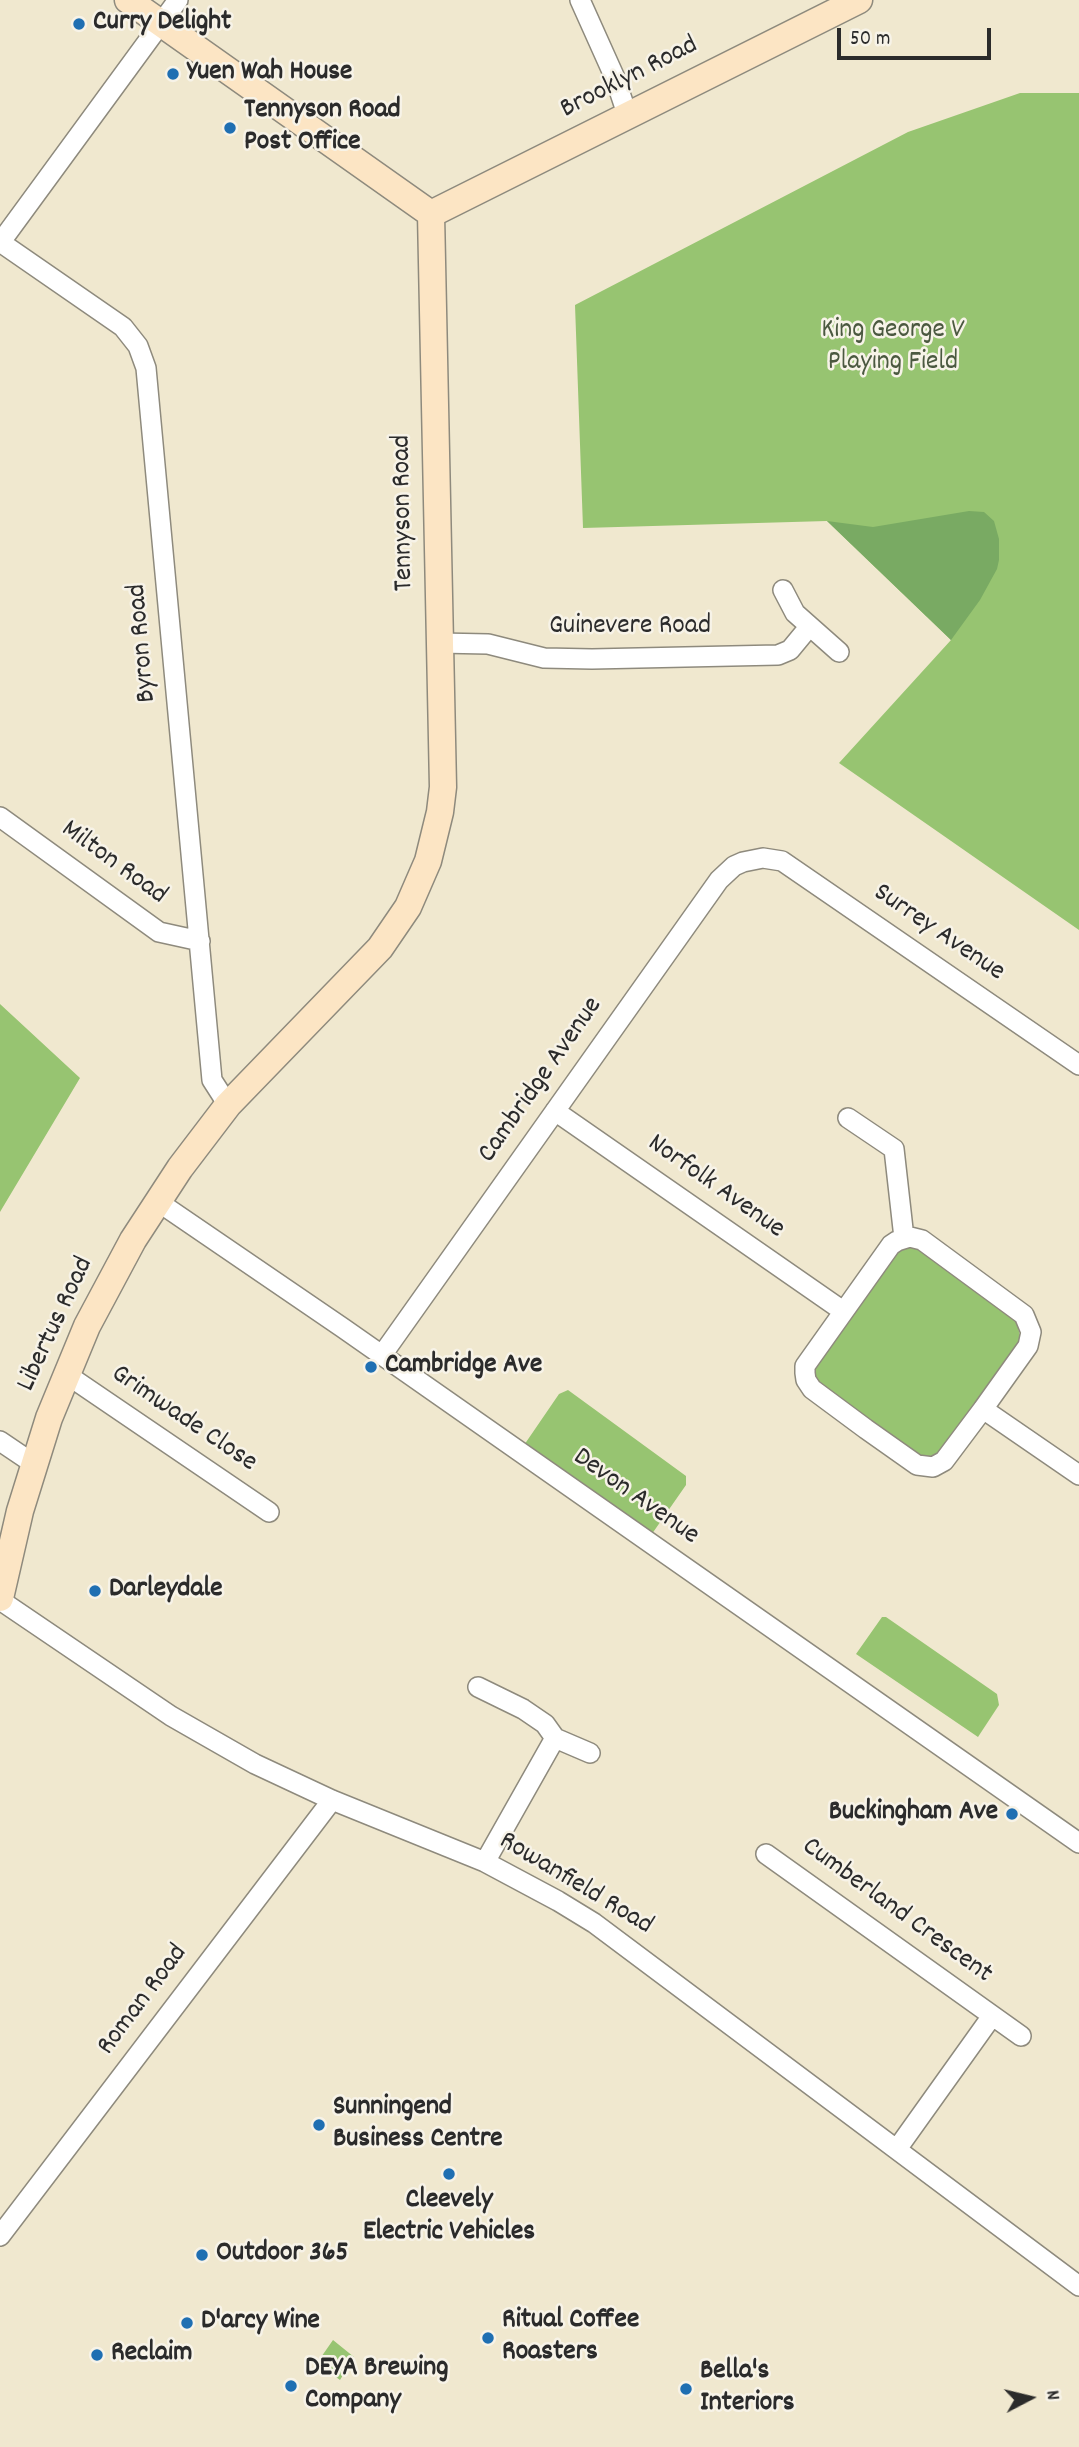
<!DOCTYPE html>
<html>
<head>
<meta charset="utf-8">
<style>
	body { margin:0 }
	#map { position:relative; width:1079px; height:2447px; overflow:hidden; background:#f0e8cf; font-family:Dekko,sans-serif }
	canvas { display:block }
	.north { position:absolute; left:995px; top:2363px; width:70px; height:70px; -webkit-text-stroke:5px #f7f3e8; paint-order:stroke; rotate:83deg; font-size:19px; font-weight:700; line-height:28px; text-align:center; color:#2b2b2b }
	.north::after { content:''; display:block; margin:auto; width:24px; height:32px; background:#2b2b2b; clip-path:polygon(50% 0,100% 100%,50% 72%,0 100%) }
	.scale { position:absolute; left:837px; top:28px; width:154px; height:32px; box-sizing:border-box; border:4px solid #2b2b2b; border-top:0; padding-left:9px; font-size:21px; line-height:24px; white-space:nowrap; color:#2b2b2b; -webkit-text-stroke:5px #f7f3e8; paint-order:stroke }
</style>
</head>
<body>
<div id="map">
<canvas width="1079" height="2447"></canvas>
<div class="north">N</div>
<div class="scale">50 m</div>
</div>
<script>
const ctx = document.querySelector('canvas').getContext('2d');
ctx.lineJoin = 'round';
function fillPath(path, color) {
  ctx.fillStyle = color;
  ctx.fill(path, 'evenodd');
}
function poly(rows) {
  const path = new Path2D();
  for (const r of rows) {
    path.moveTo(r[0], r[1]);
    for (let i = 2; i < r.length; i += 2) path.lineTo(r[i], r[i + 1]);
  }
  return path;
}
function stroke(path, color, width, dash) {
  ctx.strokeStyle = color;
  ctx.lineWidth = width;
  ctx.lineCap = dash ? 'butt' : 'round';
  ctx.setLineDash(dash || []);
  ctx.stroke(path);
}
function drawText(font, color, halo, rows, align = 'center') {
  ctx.font = font + ' Dekko,sans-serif';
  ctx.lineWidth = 5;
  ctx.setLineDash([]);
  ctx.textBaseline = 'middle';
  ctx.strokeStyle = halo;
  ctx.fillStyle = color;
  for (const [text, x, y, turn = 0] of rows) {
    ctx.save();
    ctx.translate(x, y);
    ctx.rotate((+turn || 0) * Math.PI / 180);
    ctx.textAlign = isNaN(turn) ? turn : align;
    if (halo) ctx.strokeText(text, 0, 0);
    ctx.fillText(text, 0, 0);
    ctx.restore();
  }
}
fillPath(poly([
	[1020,93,1079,93,1079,930,839,763,951,640,827,521,583,528,575,305,908,132],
	[0,1004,80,1078,0,1212],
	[905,1246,918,1247,1015,1317,1020,1335,1020,1341,940,1453,927,1457,916,1455,820,1387,814,1370,814,1363,893,1250],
	[568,1390,686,1476,686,1485,647,1541,520,1451,559,1394],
	[882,1617,886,1617,997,1694,999,1705,978,1737,856,1654],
	[333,2340,354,2357,340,2380,317,2363]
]), '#97c471');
fillPath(poly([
	[969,511,984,512,994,521,999,539,999,560,997,569,980,600,951,640,827,521,873,527]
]), '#79aa63');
const street = poly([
	[580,0,615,78,628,117],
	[0,242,123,327,138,346,146,368,212,1080,228,1105],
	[0,243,178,0],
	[783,590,795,613,839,652],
	[439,643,488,644,544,658,592,659,778,655,790,650,809,627],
	[0,817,159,932,200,941],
	[555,1111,843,1311],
	[848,1118,894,1149,904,1238],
	[157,1201,343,1328,1079,1843],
	[910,1237,922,1240,1024,1315,1031,1332,1028,1346,983,1409,944,1461,933,1467,917,1465,866,1429,812,1389,806,1380,805,1373,805,1366,891,1245,897,1241,910,1237],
	[382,1355,719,880,734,866,743,862,763,858,782,861,1079,1065],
	[66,1374,269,1512],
	[983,1409,1079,1475],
	[0,1441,34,1464],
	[0,1600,171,1716,255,1764,332,1800,485,1862,558,1901,594,1923,1079,2286],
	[478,1687,523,1709,545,1724,555,1738,485,1862],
	[555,1738,590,1753],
	[766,1854,1021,2036],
	[897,2149,992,2016],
	[0,2236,332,1800]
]);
const secondary = poly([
	[128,0,431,214],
	[431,214,859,0],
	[0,1598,20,1511,49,1418,87,1326,133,1240,180,1168,228,1105,380,948,408,907,428,861,440,812,443,787,431,214]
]);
stroke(street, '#8e8a7d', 22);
stroke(secondary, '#8e8a7d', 29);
stroke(street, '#fff', 19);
stroke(secondary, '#fce5c4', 26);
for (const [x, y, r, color] of [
	[79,24,7,"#1f6fb2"],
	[173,74,7,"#1f6fb2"],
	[230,128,7,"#1f6fb2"],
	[371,1367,7,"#1f6fb2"],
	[95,1591,7,"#1f6fb2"],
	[1012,1814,7,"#1f6fb2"],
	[319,2125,7,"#1f6fb2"],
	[449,2174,7,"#1f6fb2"],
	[202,2255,7,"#1f6fb2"],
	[187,2323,7,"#1f6fb2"],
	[488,2338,7,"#1f6fb2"],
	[97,2355,7,"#1f6fb2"],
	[291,2386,7,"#1f6fb2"],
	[686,2389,7,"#1f6fb2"]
]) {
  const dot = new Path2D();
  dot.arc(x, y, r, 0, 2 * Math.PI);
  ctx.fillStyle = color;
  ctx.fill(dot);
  stroke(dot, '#f7f3e8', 2.5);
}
drawText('bold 28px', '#2b2b2b', '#f7f3e8', [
	["Curry Delight",93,24],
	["Yuen Wah House",187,74],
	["Tennyson Road",244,112],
	["Post Office",244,144],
	["Cambridge Ave",385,1367],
	["Darleydale",109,1591],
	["Buckingham Ave",998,1814,"right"],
	["Sunningend",333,2109],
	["Business Centre",333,2141],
	["Cleevely",449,2202,"center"],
	["Electric Vehicles",449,2234,"center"],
	["Outdoor 365",216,2255],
	["Ritual Coffee",502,2322],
	["Roasters",502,2354],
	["D'arcy Wine",201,2323],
	["Reclaim",111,2355],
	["DEYA Brewing",305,2370],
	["Company",305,2402],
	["Bella's",700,2373],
	["Interiors",700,2405]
], 'left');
drawText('28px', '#2b2b2b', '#f7f3e8', [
	["Brooklyn Road",630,79,-27],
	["Tennyson Road",405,513,-91],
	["Guinevere Road",630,628],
	["Byron Road",144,643,-95],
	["Milton Road",113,864,36],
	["Surrey Avenue",938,934,34],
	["Cambridge Avenue",542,1081,-55],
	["Norfolk Avenue",715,1188,35],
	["Libertus Road",57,1325,-65],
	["Grimwade Close",183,1420,34],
	["Devon Avenue",635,1498,35],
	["Rowanfield Road",575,1885,31],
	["Cumberland Crescent",896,1912,36],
	["Roman Road",144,2001,-53]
]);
drawText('28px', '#4b5940', '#f7f3e8', [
	["King George V",893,332],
	["Playing Field",893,364]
]);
</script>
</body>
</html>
